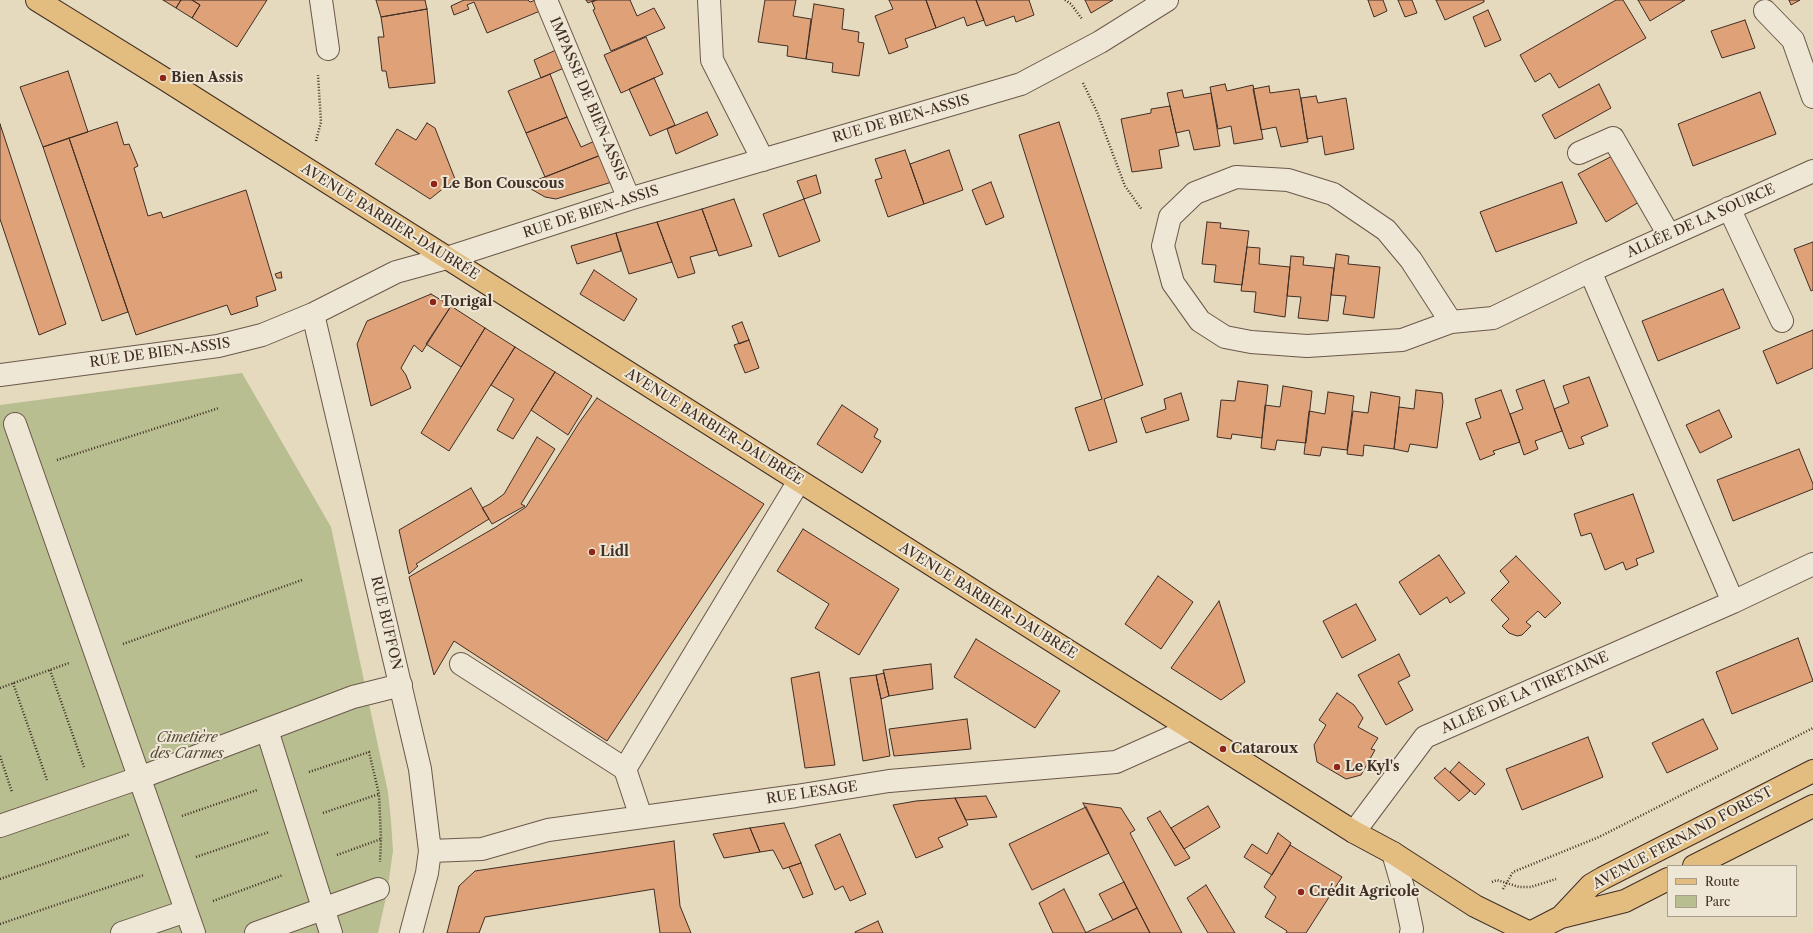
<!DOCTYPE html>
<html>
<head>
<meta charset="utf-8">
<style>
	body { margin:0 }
	#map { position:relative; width:1813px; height:933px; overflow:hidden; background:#e6dabe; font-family:"Libre Caslon Text",serif }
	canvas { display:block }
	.legend { position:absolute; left:1667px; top:865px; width:130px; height:52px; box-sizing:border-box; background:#efe7d5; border:1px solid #a99d8e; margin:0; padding:5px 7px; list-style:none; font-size:12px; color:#402d24 }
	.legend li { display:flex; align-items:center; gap:8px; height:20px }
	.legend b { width:20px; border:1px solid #a99d8e }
</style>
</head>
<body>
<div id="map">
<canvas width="1813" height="933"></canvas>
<ul class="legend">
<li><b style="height:5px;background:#e3bd7f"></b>Route</li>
<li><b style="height:11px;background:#b8be8f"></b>Parc</li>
</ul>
</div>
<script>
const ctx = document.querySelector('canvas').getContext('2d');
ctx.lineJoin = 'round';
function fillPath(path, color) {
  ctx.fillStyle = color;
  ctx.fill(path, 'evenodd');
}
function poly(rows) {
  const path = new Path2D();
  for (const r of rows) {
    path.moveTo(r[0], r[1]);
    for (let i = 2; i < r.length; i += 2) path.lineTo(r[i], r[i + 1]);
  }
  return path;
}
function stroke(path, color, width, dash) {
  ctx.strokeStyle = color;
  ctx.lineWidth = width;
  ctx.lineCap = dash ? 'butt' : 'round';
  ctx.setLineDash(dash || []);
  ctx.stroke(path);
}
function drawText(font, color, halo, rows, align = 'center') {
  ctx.font = font + ' "Libre Caslon Text",serif';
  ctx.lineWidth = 4;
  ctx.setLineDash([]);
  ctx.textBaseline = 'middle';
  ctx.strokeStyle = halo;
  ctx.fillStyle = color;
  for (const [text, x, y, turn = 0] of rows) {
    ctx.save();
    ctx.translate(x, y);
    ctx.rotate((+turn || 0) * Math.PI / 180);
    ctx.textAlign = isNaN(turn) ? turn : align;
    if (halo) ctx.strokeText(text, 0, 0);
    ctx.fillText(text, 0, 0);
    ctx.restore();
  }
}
fillPath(poly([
	[242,373,331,527,388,792,391,821,393,851,387,893,378,933,0,933,0,405]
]), '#b8be8f');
const building = poly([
	[163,0,181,0,176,8,163,0],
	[181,0,192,0,200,5,192,18,176,8,181,0],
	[192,0,267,0,237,47,192,18,200,5,192,0],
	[376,0,425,0,427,9,381,17,376,0],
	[464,0,528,0,530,2,536,0,540,11,487,33,474,2,467,5,469,9,454,15,451,6,464,0],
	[586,0,595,0,588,3,586,0],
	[597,0,630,0,637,16,654,8,665,28,611,51,593,10,595,9,592,2,597,0],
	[765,0,796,0,793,16,811,19,806,59,787,56,788,46,758,42,765,0],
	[889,0,926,0,936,28,905,39,908,47,889,54,875,16,893,9,889,0],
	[926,0,976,0,984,20,967,26,964,17,936,28,926,0],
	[976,0,1029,0,1034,15,1016,22,1014,16,986,26,976,0],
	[1085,0,1113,0,1091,13,1085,0],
	[1368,0,1383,0,1387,11,1374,17,1368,0],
	[1398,0,1412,0,1417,13,1405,17,1398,0],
	[1436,0,1484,0,1484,2,1445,20,1436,0],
	[1616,0,1623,0,1646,38,1559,88,1550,73,1535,82,1520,55,1616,0],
	[1638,0,1685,0,1650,21,1638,0],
	[1789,0,1800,0,1791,5,1789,0],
	[814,4,844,9,842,29,859,32,858,42,864,43,859,76,832,72,833,63,806,59,814,4],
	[427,9,435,83,389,88,386,71,382,71,378,37,384,37,381,17,427,9],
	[1488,10,1501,40,1485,47,1473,17,1488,10],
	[1745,20,1755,48,1722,58,1711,31,1745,20],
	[646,37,663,74,621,93,604,55,646,37],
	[556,50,564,68,541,78,534,60,556,50],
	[68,71,88,132,43,147,20,87,68,71],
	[550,74,567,117,526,133,508,91,550,74],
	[654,78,675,125,650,136,629,89,654,78],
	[1225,84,1227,91,1253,85,1263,139,1234,144,1231,126,1218,129,1210,87,1225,84],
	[1599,84,1611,108,1555,139,1542,115,1599,84],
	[1269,86,1270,93,1299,89,1308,142,1281,147,1276,127,1261,130,1253,89,1269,86],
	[1182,90,1184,98,1211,93,1220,146,1194,150,1189,130,1176,133,1167,93,1182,90],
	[1760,92,1776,134,1693,166,1678,124,1760,92],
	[1316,96,1318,103,1346,98,1354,149,1325,155,1322,136,1307,139,1301,98,1316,96],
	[1170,106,1179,146,1159,150,1162,168,1132,172,1121,119,1151,113,1151,109,1170,106],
	[707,112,718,135,676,154,667,129,707,112],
	[567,117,581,147,595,141,601,155,545,177,526,133,567,117],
	[117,122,124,145,129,144,138,166,134,168,148,216,161,212,163,218,246,190,276,290,256,297,258,306,231,315,227,305,136,335,69,138,117,122],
	[1059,122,1143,385,1104,399,1117,442,1089,451,1075,408,1102,399,1019,135,1059,122],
	[427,123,435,128,455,179,430,199,375,164,397,129,416,140,427,123],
	[0,124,66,324,39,335,0,219,0,124],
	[69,138,128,312,102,321,43,147,69,138],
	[905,150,924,204,888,217,875,180,882,178,875,159,905,150],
	[949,150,963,190,924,204,910,164,949,150],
	[601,155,612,182,556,199,545,197,524,185,601,155],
	[1614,155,1639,202,1606,222,1578,174,1614,155],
	[816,175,821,193,804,199,797,181,816,175],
	[991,182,1004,217,986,225,972,190,991,182],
	[1562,182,1577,223,1496,252,1480,212,1562,182],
	[734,199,752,246,719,256,702,209,734,199],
	[804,199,820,241,779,257,763,214,804,199],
	[702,209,717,250,690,257,695,273,678,278,657,222,702,209],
	[657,222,672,262,629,274,616,233,657,222],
	[1207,222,1221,223,1220,228,1249,231,1242,285,1214,282,1216,265,1202,264,1207,222],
	[616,233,621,251,577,264,571,246,616,233],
	[1813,242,1813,290,1811,291,1794,249,1813,242],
	[1247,247,1260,248,1259,264,1290,267,1285,317,1254,312,1256,292,1241,291,1247,247],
	[1336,254,1349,256,1348,264,1380,267,1374,318,1343,314,1346,296,1331,295,1336,254],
	[1291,256,1304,257,1303,265,1334,268,1328,321,1298,318,1301,297,1287,296,1291,256],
	[594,270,637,299,624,321,580,294,594,270],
	[281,272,282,278,277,278,275,274,281,272],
	[1723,289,1740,328,1658,361,1642,321,1723,289],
	[431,294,451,306,422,352,414,345,401,368,406,375,411,388,371,406,357,344,367,321,431,294],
	[451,306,485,328,461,367,426,344,451,306],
	[742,322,749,340,739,344,732,326,742,322],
	[485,328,515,347,449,451,421,433,485,328],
	[1813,330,1813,368,1777,384,1763,351,1813,330],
	[749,340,759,368,745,373,734,345,749,340],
	[515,347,555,372,513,439,497,430,514,399,491,385,515,347],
	[555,372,592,396,568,435,531,410,555,372],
	[1589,377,1608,426,1581,437,1584,444,1569,449,1554,409,1569,403,1563,386,1589,377],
	[1544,380,1562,431,1535,441,1538,449,1524,455,1510,414,1523,409,1516,390,1544,380],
	[1238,381,1268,385,1262,438,1232,434,1231,439,1217,437,1221,400,1235,401,1238,381],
	[1283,386,1312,391,1306,443,1277,440,1275,450,1261,448,1265,405,1280,407,1283,386],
	[1416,390,1442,393,1443,402,1437,448,1410,444,1408,452,1394,449,1399,407,1414,409,1416,390],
	[1501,390,1520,442,1493,451,1495,454,1480,460,1466,423,1481,418,1475,399,1501,390],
	[1328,392,1354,396,1347,450,1322,447,1320,456,1304,454,1309,411,1325,414,1328,392],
	[1371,392,1400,397,1394,449,1364,445,1363,456,1347,454,1353,411,1368,413,1371,392],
	[1181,393,1189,420,1146,433,1141,418,1166,409,1164,399,1181,393],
	[597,398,764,504,607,741,454,641,434,675,409,577,496,527,526,507,579,423,597,398],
	[842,405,878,429,874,437,881,441,862,473,817,444,842,405],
	[1719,410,1732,437,1700,453,1686,425,1719,410],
	[537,437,555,449,521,504,525,506,492,524,482,508,490,504,504,494,537,437],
	[1799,449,1813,484,1813,489,1733,521,1717,480,1799,449],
	[471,488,489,519,416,564,418,566,409,574,399,530,471,488],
	[1633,494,1654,552,1636,559,1638,565,1626,570,1623,562,1605,570,1591,533,1581,536,1574,514,1633,494],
	[803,529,899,589,859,655,815,628,829,604,777,571,803,529],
	[1439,555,1465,593,1450,603,1447,597,1420,615,1399,582,1439,555],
	[1516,556,1561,603,1545,618,1538,611,1526,622,1531,626,1522,635,1517,636,1509,633,1502,626,1509,619,1491,600,1509,582,1500,571,1516,556],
	[1158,576,1193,602,1161,649,1125,624,1158,576],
	[1219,601,1245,682,1221,700,1171,668,1219,601],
	[1356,604,1376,640,1342,658,1323,621,1356,604],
	[1798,638,1813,681,1732,714,1716,672,1798,638],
	[976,639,1060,691,1035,728,954,677,976,639],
	[1399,654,1410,676,1398,682,1413,710,1386,725,1358,675,1399,654],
	[931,664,933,689,889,696,883,670,931,664],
	[819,672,835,765,805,768,791,678,819,672],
	[884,673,889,696,881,699,876,675,884,673],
	[876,675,881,699,890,756,863,761,850,678,876,675],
	[1337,693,1354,705,1363,718,1358,727,1378,738,1371,749,1375,750,1361,775,1346,779,1317,762,1314,745,1326,725,1319,720,1337,693],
	[967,719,971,749,894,756,889,729,967,719],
	[1703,719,1718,749,1667,773,1652,743,1703,719],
	[1588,737,1603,777,1522,810,1506,769,1588,737],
	[1459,762,1485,784,1475,795,1450,772,1459,762],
	[1445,768,1470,791,1459,801,1434,778,1445,768],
	[986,796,997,817,966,820,955,798,986,796],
	[955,798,968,825,938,838,943,847,916,858,893,805,916,801,955,798],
	[1083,803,1121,808,1135,830,1130,833,1182,933,1150,933,1083,803],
	[1208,806,1220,827,1184,849,1171,828,1208,806],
	[1086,807,1109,853,1032,890,1009,844,1086,807],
	[1160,811,1190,858,1175,866,1147,818,1160,811],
	[784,823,801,863,783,869,773,850,760,852,750,828,784,823],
	[750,828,760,852,724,858,713,834,750,828],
	[1278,833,1291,843,1272,875,1244,857,1252,844,1267,854,1278,833],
	[840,834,866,894,850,901,843,886,835,890,815,845,840,834],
	[674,841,680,906,691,933,660,933,654,889,485,917,479,933,447,933,459,886,475,871,674,841],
	[1290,845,1342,877,1306,933,1286,933,1287,931,1265,917,1276,897,1264,887,1290,845],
	[801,863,813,894,803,898,789,867,801,863],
	[1124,882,1137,908,1113,920,1099,894,1124,882],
	[1206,885,1235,933,1208,933,1187,898,1206,885],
	[1064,889,1086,933,1053,933,1039,903,1064,889],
	[1137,908,1150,933,1085,933,1113,920,1137,908],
	[878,921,883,933,855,933,855,932,878,921]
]);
fillPath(building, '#dea178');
stroke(building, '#402d24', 1);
const minor = poly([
	[321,0,328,49],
	[546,0,629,199],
	[709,0,712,60,763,160],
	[1765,11,1793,40,1813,97],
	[1579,153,1613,138,1669,235],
	[1729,208,1782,321],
	[1590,271,1733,602],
	[313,314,420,769,430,851,427,873,411,933],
	[1451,322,1411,260,1386,230,1333,194,1288,180,1236,177,1195,193,1170,217,1163,246,1173,283,1200,321,1225,337,1251,342,1307,346,1402,340,1451,322,1493,318,1590,271,1813,171],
	[0,375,218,346,262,335,313,314,396,272,447,258,629,199,1021,84,1100,42,1167,0],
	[15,424,194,933],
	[461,664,625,769],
	[267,730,331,933],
	[641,817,625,769,799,481],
	[0,826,139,778,353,697,401,685],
	[1354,832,1425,737,1733,602,1813,564],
	[430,851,482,849,548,830,796,796,889,781,1116,762,1190,729],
	[1393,853,1404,891,1412,929,1411,933],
	[122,933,186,911],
	[256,933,378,889]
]);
const major = poly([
	[37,0,163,78,1354,832,1393,853,1475,906,1530,933],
	[1694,866,1813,806],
	[1561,917,1591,885,1603,878,1813,771],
	[1530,933,1561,917,1625,901,1668,879]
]);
stroke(minor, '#6a584a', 24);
stroke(major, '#402d24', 24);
stroke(poly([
	[1065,0,1071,4,1082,19],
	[1083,83,1097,112,1125,186,1142,210],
	[316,141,321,122,318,75],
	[57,460,219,408],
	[123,644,302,580],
	[50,670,84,767],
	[13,683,47,780],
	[0,688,69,663],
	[0,756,12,792],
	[309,772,369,752,379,794,381,839,380,862],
	[323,813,379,794],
	[182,816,257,790],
	[337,855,381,839],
	[196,857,269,832],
	[0,879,130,834],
	[1492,882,1497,880,1519,887,1531,887,1556,879],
	[1503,889,1513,872,1599,837,1813,728],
	[213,901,283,875],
	[0,924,144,875]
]), '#402d24', 2.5, [1, 2]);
stroke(minor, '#efe7d5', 22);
stroke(major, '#e3bd7f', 22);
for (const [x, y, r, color] of [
	[163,78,4,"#8f2418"],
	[434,184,4,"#8f2418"],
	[433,302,4,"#8f2418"],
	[592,552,4,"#8f2418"],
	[1223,749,4,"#8f2418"],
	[1337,767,4,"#8f2418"],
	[1301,892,4,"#8f2418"]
]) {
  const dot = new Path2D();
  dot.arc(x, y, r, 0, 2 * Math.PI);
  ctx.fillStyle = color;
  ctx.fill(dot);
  stroke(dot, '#efe7d5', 1.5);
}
drawText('bold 14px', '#402d24', '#efe7d5', [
	["Bien Assis",171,78],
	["Le Bon Couscous",442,184],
	["Torigal",441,302],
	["Lidl",600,552],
	["Cataroux",1231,749],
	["Le Kyl's",1345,767],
	["Crédit Agricole",1309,892]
], 'left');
drawText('14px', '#402d24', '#efe7d5', [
	["IMPASSE DE BIEN-ASSIS",588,99,67],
	["RUE DE BIEN-ASSIS",901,119,-16],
	["RUE DE BIEN-ASSIS",591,212,-18],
	["ALLÉE DE LA SOURCE",1701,221,-24],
	["AVENUE BARBIER-DAUBRÉE",390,222,32],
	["RUE DE BIEN-ASSIS",160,353,-8],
	["AVENUE BARBIER-DAUBRÉE",714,427,32],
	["AVENUE BARBIER-DAUBRÉE",988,601,32],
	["RUE BUFFON",386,623,77],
	["ALLÉE DE LA TIRETAINE",1525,693,-24],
	["RUE LESAGE",812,793,-8],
	["AVENUE FERNAND FOREST",1683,838,-28]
]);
drawText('italic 14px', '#584a39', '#efe7d5', [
	["Cimetière",187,738],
	["des Carmes",187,754]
]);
</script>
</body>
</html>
